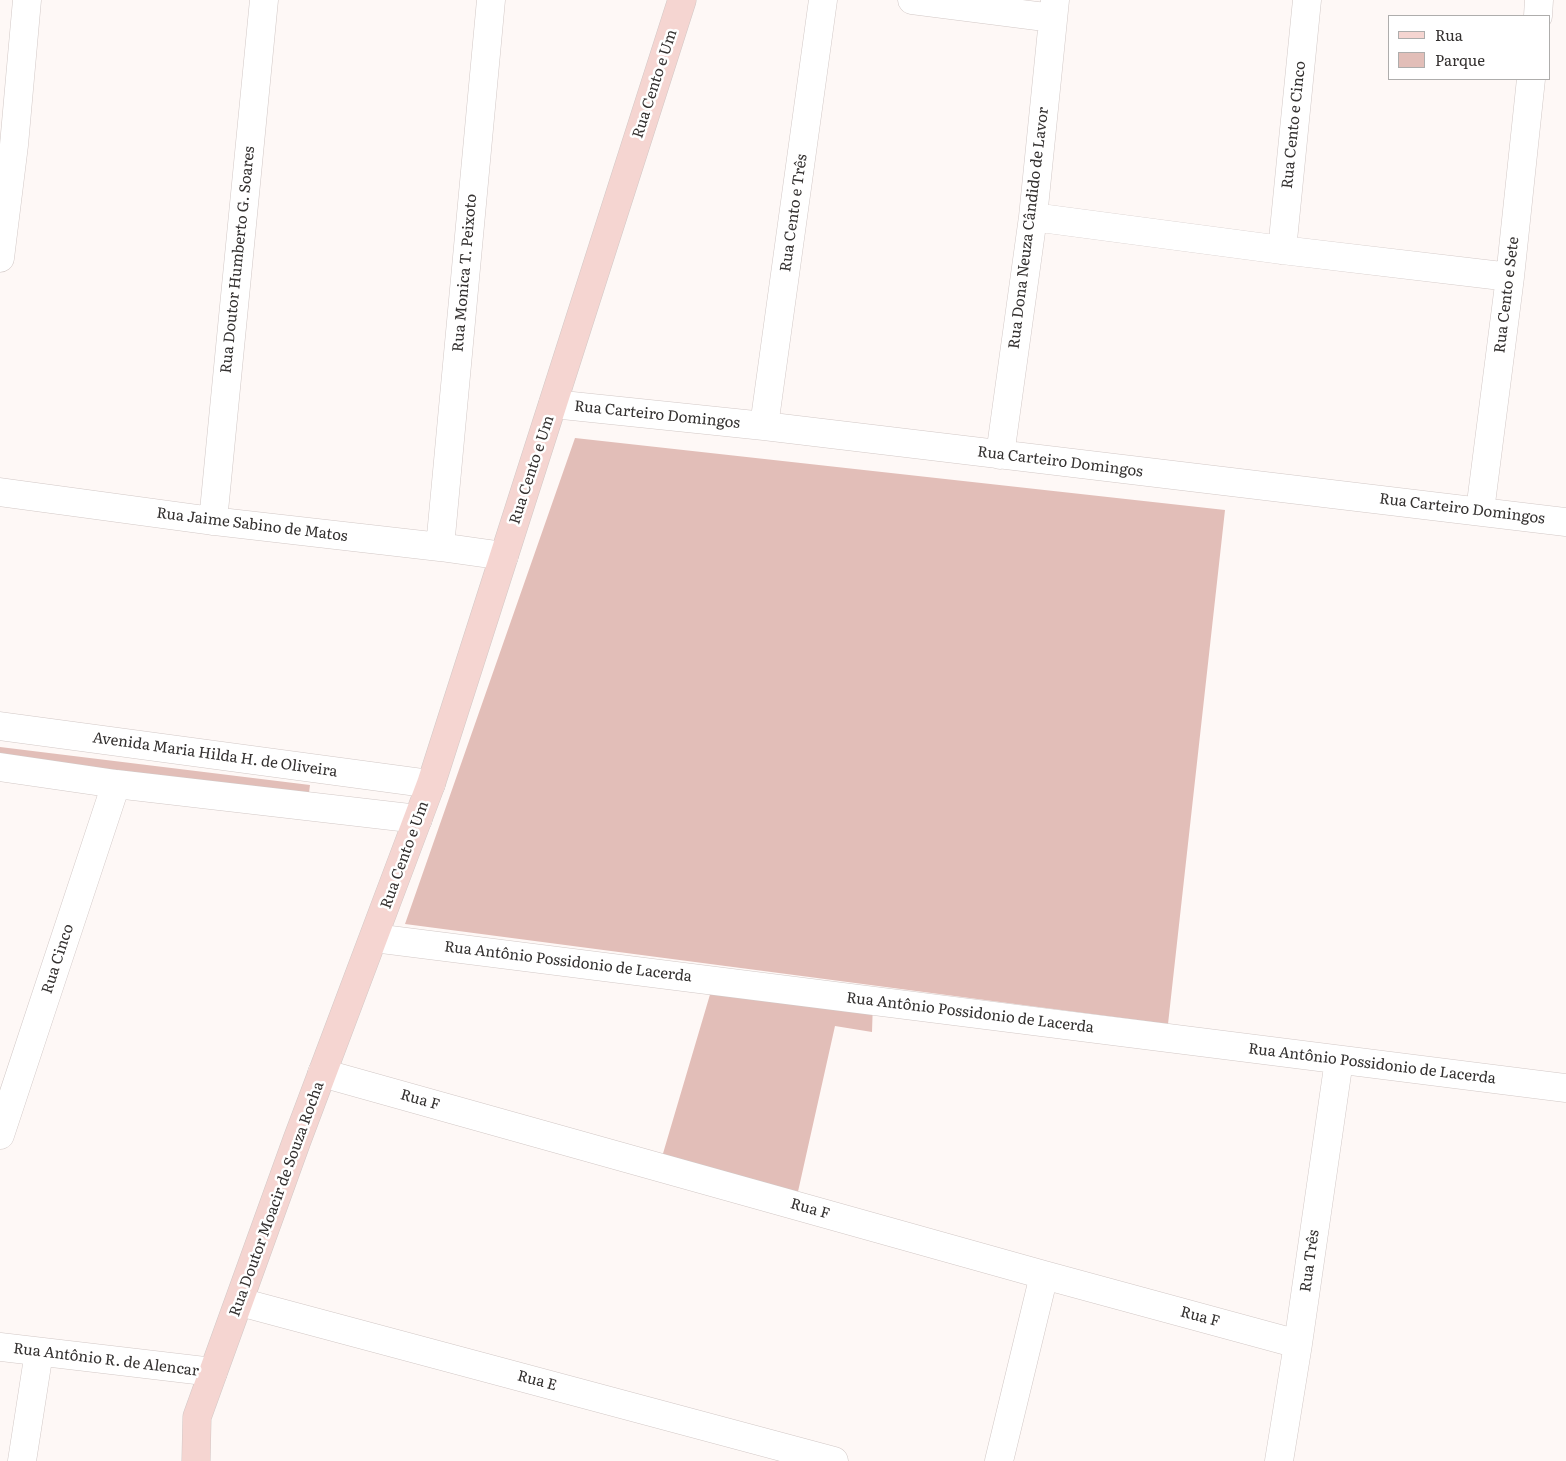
<!DOCTYPE html>
<html>
<head>
<meta charset="utf-8">
<style>
	body { margin:0 }
	#map { position:relative; width:1566px; height:1461px; overflow:hidden; background:#fef8f6; font-family:Literata,serif }
	canvas { display:block }
	.legend { position:absolute; left:1388px; top:15px; width:162px; height:65px; box-sizing:border-box; background:#fff; border:1px solid #aeadac; margin:0; padding:6px 9px; list-style:none; font-size:15px; color:#343130 }
	.legend li { display:flex; align-items:center; gap:10px; height:25px }
	.legend b { width:25px; border:1px solid #aeadac }
</style>
</head>
<body>
<div id="map">
<canvas width="1566" height="1461"></canvas>
<ul class="legend">
<li><b style="height:6px;background:#f5d5d1"></b>Rua</li>
<li><b style="height:14px;background:#e2beb8"></b>Parque</li>
</ul>
</div>
<script>
const ctx = document.querySelector('canvas').getContext('2d');
ctx.lineJoin = 'round';
function fillPath(path, color) {
  ctx.fillStyle = color;
  ctx.fill(path, 'evenodd');
}
function poly(rows) {
  const path = new Path2D();
  for (const r of rows) {
    path.moveTo(r[0], r[1]);
    for (let i = 2; i < r.length; i += 2) path.lineTo(r[i], r[i + 1]);
  }
  return path;
}
function stroke(path, color, width, dash) {
  ctx.strokeStyle = color;
  ctx.lineWidth = width;
  ctx.lineCap = dash ? 'butt' : 'round';
  ctx.setLineDash(dash || []);
  ctx.stroke(path);
}
function drawText(font, color, halo, rows, align = 'center') {
  ctx.font = font + ' Literata,serif';
  ctx.lineWidth = 5;
  ctx.setLineDash([]);
  ctx.textBaseline = 'middle';
  ctx.strokeStyle = halo;
  ctx.fillStyle = color;
  for (const [text, x, y, turn = 0] of rows) {
    ctx.save();
    ctx.translate(x, y);
    ctx.rotate((+turn || 0) * Math.PI / 180);
    ctx.textAlign = isNaN(turn) ? turn : align;
    if (halo) ctx.strokeText(text, 0, 0);
    ctx.fillText(text, 0, 0);
    ctx.restore();
  }
}
fillPath(poly([
	[575,438,1225,510,1168,1024,405,924],
	[0,747,310,785,309,793,0,756],
	[714,981,873,1001,872,1032,835,1026,795,1205,659,1167]
]), '#e2beb8');
const street = poly([
	[912,0,1053,18],
	[1538,16,1539,0],
	[1033,217,1282,250,1510,277],
	[1282,250,1307,0],
	[0,258,14,145,27,0],
	[553,404,764,426,1566,522],
	[764,426,823,0],
	[1000,455,1033,217,1055,0],
	[0,492,213,521,440,547,504,556],
	[1480,511,1510,277,1531,79],
	[213,521,264,0],
	[440,547,491,0],
	[0,726,431,784],
	[0,767,116,784,418,819],
	[374,938,1566,1088],
	[322,1073,1044,1275,1298,1344],
	[0,1135,116,784],
	[240,1302,834,1461],
	[0,1347,213,1372],
	[22,1461,39,1352],
	[999,1461,1044,1275],
	[1279,1461,1298,1344,1339,1060]
]);
const secondary = poly([
	[196,1461,197,1417,297,1140,431,784,682,0]
]);
stroke(street, '#d2c8c6', 29);
stroke(secondary, '#d2c8c6', 29);
stroke(street, '#fff', 28);
stroke(secondary, '#f5d5d1', 28);
drawText('15px', '#343130', '#fff', [
	["Rua Cento e Um",655,84,-72],
	["Rua Cento e Cinco",1294,125,-84],
	["Rua Cento e Três",794,213,-82],
	["Rua Dona Neuza Cândido de Lavor",1029,228,-83],
	["Rua Doutor Humberto G. Soares",238,260,-84],
	["Rua Monica T. Peixoto",465,273,-85],
	["Rua Cento e Sete",1507,295,-83],
	["Rua Carteiro Domingos",657,415,6],
	["Rua Carteiro Domingos",1060,462,7],
	["Rua Cento e Um",532,470,-72],
	["Rua Carteiro Domingos",1462,509,7],
	["Rua Jaime Sabino de Matos",252,525,7],
	["Avenida Maria Hilda H. de Oliveira",215,755,8],
	["Rua Cento e Um",405,855,-70],
	["Rua Cinco",58,959,-72],
	["Rua Antônio Possidonio de Lacerda",568,962,7],
	["Rua Antônio Possidonio de Lacerda",970,1013,7],
	["Rua Antônio Possidonio de Lacerda",1372,1064,7],
	["Rua F",420,1100,16],
	["Rua Doutor Moacir de Souza Rocha",277,1199,-70],
	["Rua F",810,1209,16],
	["Rua Três",1310,1261,-82],
	["Rua F",1200,1317,15],
	["Rua Antônio R. de Alencar",106,1360,7],
	["Rua E",537,1381,15]
]);
</script>
</body>
</html>
